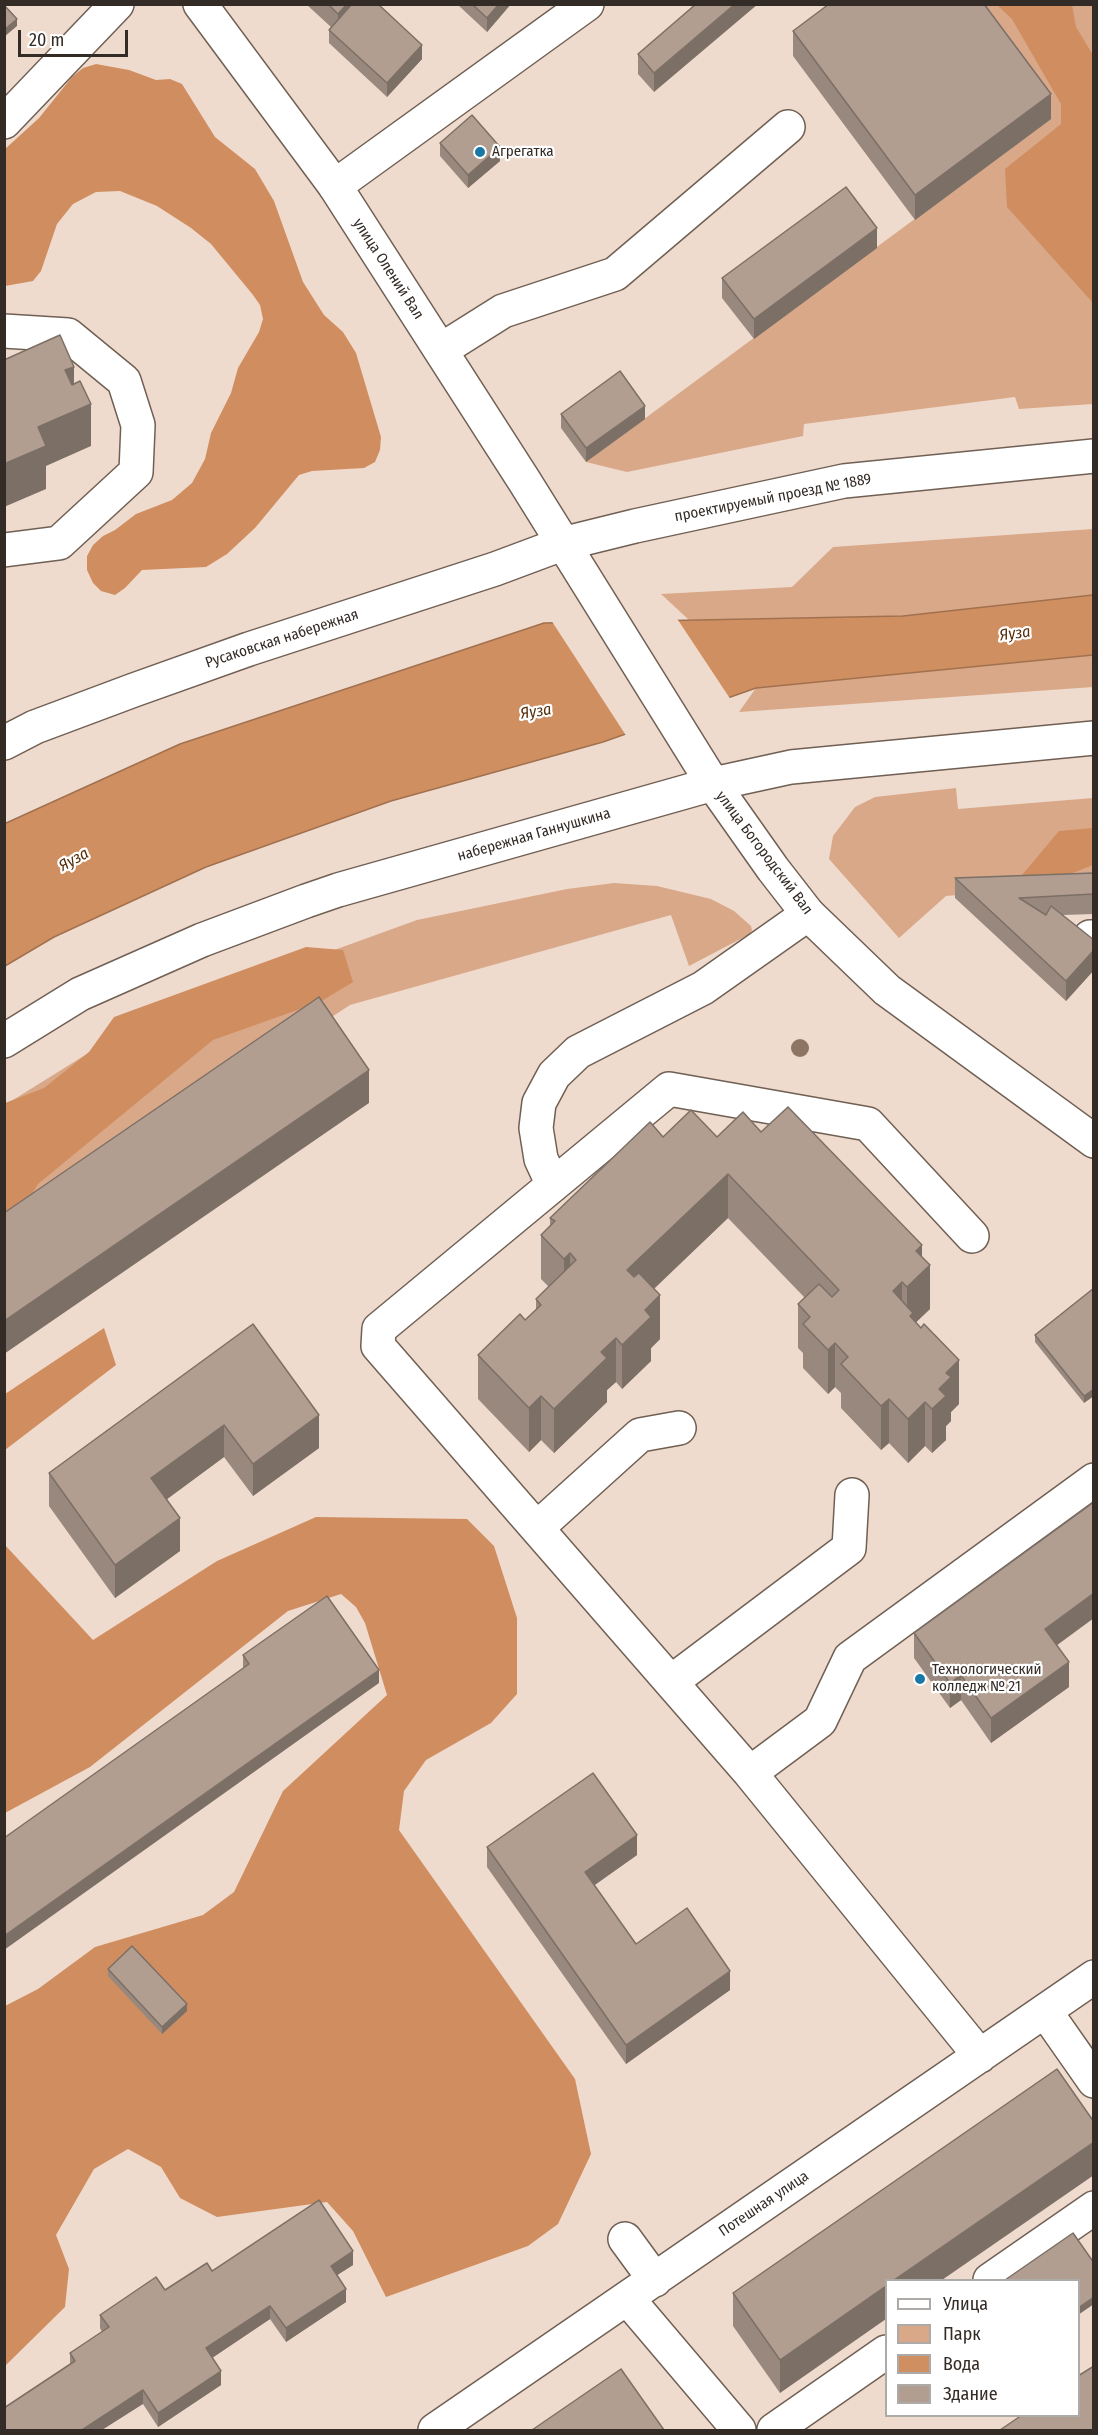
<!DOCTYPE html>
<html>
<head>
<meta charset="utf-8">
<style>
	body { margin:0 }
	#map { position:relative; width:1098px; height:2435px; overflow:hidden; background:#efdbce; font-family:"Fira Sans Condensed",sans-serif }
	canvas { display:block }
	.frame { position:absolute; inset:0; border:6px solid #332b26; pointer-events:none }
	.legend { position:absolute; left:885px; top:2279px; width:195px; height:138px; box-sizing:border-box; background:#fff; border:2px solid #adaaa8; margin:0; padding:8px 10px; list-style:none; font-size:18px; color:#332b26 }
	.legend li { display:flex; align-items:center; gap:12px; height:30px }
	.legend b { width:30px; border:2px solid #adaaa8 }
	.scale { position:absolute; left:18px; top:30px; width:110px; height:27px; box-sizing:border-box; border:3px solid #332b26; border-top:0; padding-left:8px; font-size:18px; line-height:21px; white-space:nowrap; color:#332b26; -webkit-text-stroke:4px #fff; paint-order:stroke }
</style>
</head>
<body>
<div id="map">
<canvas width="1098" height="2435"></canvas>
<div class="frame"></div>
<ul class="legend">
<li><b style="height:8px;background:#fff"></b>Улица</li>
<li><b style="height:16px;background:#d9a888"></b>Парк</li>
<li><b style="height:16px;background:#d08f61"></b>Вода</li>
<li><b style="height:16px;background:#b19e91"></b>Здание</li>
</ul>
<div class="scale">20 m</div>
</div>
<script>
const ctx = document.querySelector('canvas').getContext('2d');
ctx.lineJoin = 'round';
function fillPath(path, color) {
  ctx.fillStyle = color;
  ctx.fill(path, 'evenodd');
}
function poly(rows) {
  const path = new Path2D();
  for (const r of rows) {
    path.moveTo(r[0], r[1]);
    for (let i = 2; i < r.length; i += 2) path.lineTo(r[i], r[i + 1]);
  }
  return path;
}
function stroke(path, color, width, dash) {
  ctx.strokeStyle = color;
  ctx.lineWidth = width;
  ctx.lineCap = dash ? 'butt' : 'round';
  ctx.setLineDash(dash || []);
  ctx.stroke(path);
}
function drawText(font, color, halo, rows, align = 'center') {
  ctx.font = font + ' "Fira Sans Condensed",sans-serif';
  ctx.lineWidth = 4.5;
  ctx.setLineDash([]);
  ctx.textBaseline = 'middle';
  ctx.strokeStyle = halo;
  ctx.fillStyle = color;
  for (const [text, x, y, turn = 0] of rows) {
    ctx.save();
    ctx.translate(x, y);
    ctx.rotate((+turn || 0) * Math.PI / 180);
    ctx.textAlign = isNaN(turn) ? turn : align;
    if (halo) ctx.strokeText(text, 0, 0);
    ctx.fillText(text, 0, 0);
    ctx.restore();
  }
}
fillPath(poly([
	[966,5,1093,5,1093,404,1019,409,1015,397,804,424,803,436,627,472,586,462,1050,119],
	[1093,529,1093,595,903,616,689,620,661,594,792,587,833,547],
	[1093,655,1093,687,739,712,756,688],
	[956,788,958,809,1093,798,1093,883,946,896,899,938,829,859,833,836,855,807,875,797],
	[614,883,657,886,711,899,734,911,751,926,752,930,750,934,689,966,671,915,350,1005,5,1231,5,1105,106,1042,326,953,417,920,567,889]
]), '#d9a888');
fillPath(poly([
	[997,5,1072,5,1076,27,1093,55,1093,303,1007,207,1005,169,1061,124,1061,104,1012,19],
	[96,64,129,70,156,80,170,79,182,84,215,137,255,169,274,201,303,282,324,315,343,332,356,353,381,437,380,450,375,462,364,468,312,471,299,475,255,528,227,554,206,567,142,570,125,588,115,595,101,591,93,583,87,570,87,556,93,545,103,536,115,530,136,514,172,500,192,483,205,459,211,433,231,393,238,368,259,332,263,319,260,305,253,295,211,244,191,228,157,206,120,191,96,192,73,204,57,224,41,271,33,281,5,286,5,149,39,118,72,77,83,68],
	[1093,828,1093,865,1045,884,1022,875,1059,831],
	[306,947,343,950,353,982,320,1002,213,1040,38,1184,20,1214,5,1220,5,1103,44,1088,89,1052,114,1017],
	[104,1328,116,1365,5,1450,5,1394],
	[316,1517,467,1519,494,1546,517,1618,517,1694,491,1723,426,1760,404,1791,399,1830,575,2079,591,2154,558,2224,528,2246,386,2297,353,2231,327,2202,217,2217,180,2198,161,2167,128,2149,94,2169,56,2235,69,2269,65,2307,5,2366,5,2006,38,1989,95,1947,203,1915,234,1892,283,1791,387,1695,365,1623,356,1607,341,1594,288,1611,90,1767,5,1813,5,1545,93,1640,217,1561]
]), '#d08e60');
const water = poly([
	[1093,595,1093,655,756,688,603,742,391,801,206,867,54,937,5,966,4,824,180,744,544,623,903,616,1093,595]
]);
fillPath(water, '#d08f61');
stroke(water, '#a1714f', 1.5);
fillPath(poly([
	[676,617,731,700,627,737,551,620]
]), '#efdbce');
const minor = poly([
	[4,122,117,4],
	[335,186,587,4],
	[4,331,68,335,124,381,138,425,136,472,59,543,4,550],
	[441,350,503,311,615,274,788,127],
	[1090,937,1094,937],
	[553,1185,541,1159,536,1128,539,1103,554,1075,578,1052,703,988,808,914],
	[972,1236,868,1124,669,1089,379,1329,378,1346,750,1773,980,2056],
	[537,1528,640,1435,679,1428],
	[671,1682,849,1548,852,1495],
	[750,1773,820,1721,850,1658,1094,1480],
	[1045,2011,1094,2081],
	[625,2239,655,2280],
	[990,2280,1094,2208],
	[627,2298,739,2430],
	[435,2430,1094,1977],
	[774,2430,886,2352]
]);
const major = poly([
	[200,4,335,186,525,482,713,784,773,869,808,914,887,990,1094,1141],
	[4,743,35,727,134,690,249,649,495,569,562,544,635,526,844,481,1094,456],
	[4,1041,80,994,202,940,306,901,338,890,713,784,791,767,1094,738]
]);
stroke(minor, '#705f53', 36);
stroke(major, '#705f53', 36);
stroke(minor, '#fff', 33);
stroke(major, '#fff', 33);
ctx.fillStyle = '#8d7564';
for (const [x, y] of [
	[800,1048]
]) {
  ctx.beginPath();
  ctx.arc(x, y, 9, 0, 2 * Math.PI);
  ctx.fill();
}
fillPath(poly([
	[306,4,378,4,422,59,387,97,329,43,329,30,331,27],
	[457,4,511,4,487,32],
	[696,4,654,92,638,74,638,54],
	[793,31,1051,119,915,220,793,56],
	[440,143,500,161,468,188,440,156],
	[877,248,754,339,722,298,722,278],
	[561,414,645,419,586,462,561,428],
	[1094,873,1094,914,1063,915,1094,940,1094,970,1066,1001,955,898,955,878],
	[761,1132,922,1257,930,1309,916,1322,959,1404,951,1412,951,1421,946,1426,946,1440,932,1453,925,1446,908,1463,889,1443,881,1450,841,1408,841,1393,835,1387,828,1394,803,1368,803,1353,798,1348,798,1304,805,1298,728,1218,654,1289,660,1339,651,1348,651,1361,622,1389,616,1382,607,1390,607,1402,554,1453,541,1440,529,1452,478,1399,478,1355,525,1320,536,1310,536,1299,549,1287,541,1279,541,1235,550,1226,550,1218,663,1137,717,1137],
	[1094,1288,1084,1403,1035,1342,1035,1335],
	[253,1324,319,1448,253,1496,224,1457,167,1499,180,1551,115,1598,49,1506,49,1473],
	[914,1633,1057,1645,1069,1687,991,1743,961,1700,950,1708,914,1658],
	[243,1655,379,1683,243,1668],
	[487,1847,637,1855,594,1885,636,1944,730,1990,626,2064,487,1867],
	[108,1969,187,2011,162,2034,108,1976],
	[1057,2069,780,2393,733,2326,733,2293],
	[353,2265,337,2275,346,2302,286,2342,270,2319,212,2358,221,2385,158,2427,143,2404,70,2364,70,2353,102,2332,100,2328,100,2315,165,2290,212,2271]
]), '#98887d');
fillPath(poly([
	[347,4,364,4,338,34,338,14],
	[499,4,511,4,487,32,487,18],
	[735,4,758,4,654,92,654,73],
	[17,19,17,26,4,37,4,30],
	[422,45,422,59,387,97,387,83],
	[1051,94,1051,119,915,220,915,195],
	[500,147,500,161,468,188,468,175],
	[877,228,877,248,754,339,754,319],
	[74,367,74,410,65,370],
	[91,404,91,446,46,466,46,489,4,507,4,464,38,427],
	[645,406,645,419,586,462,586,448],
	[1094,950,1094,970,1066,1001,1066,981],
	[369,1070,369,1103,4,1354,4,1321],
	[728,1174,728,1218,627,1314,627,1270],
	[922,1245,922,1272,930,1265,930,1309,907,1331,907,1287,916,1251],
	[570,1253,570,1297,564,1303,564,1259],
	[902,1282,902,1326,893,1291],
	[660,1295,660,1339,651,1348,651,1361,622,1389,622,1345,645,1310],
	[616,1338,616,1382,607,1390,607,1402,554,1453,554,1409,601,1352],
	[835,1343,835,1387,828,1394,828,1350],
	[959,1360,959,1404,951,1412,951,1421,946,1426,946,1440,932,1453,932,1409,939,1389,946,1373],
	[1094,1389,1094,1396,1084,1403,1084,1396],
	[541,1396,541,1440,529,1452,529,1408],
	[889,1399,889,1443,881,1450,881,1406],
	[925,1402,925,1446,908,1463,908,1419],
	[319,1415,319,1448,253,1496,253,1464],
	[224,1425,224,1457,151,1511,151,1478],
	[180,1518,180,1551,115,1598,115,1565],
	[1094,1593,1094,1618,1045,1654,1045,1629],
	[1069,1662,1069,1687,991,1743,991,1718],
	[379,1670,379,1683,4,1950,4,1936],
	[961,1675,961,1700,950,1708,950,1683],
	[637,1835,637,1855,585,1892,585,1872],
	[730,1971,730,1990,626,2064,626,2045],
	[187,2004,187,2011,162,2034,162,2027],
	[1094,2142,1094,2175,942,2280,894,2280],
	[353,2251,353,2265,331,2279,331,2266],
	[886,2286,886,2319,780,2393,780,2360],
	[346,2289,346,2302,286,2342,286,2328],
	[1094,2297,1094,2304,1078,2315,1078,2308],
	[270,2306,270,2319,206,2362,206,2348],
	[221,2371,221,2385,158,2427,158,2413],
	[143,2390,143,2404,102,2430,82,2430]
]), '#7c6f66');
const building = poly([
	[328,4,347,4,338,14,328,4],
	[352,4,378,4,422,45,387,83,329,30,352,4],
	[472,4,499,4,487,18,472,4],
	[696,4,735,4,654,73,638,54,696,4],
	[829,4,984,4,1051,94,915,195,793,31,829,4],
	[4,5,17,19,4,30,4,5],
	[472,115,500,147,468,175,440,143,472,115],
	[846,187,877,228,754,319,722,278,846,187],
	[60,335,74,367,65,370,72,385,80,381,91,404,38,427,46,446,4,464,4,360,60,335],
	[620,371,645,406,586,448,561,414,620,371],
	[1094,873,1094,894,1019,898,1046,915,1051,906,1094,940,1094,950,1066,981,955,878,1094,873],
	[319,997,369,1070,4,1321,4,1213,319,997],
	[788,1107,922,1245,916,1251,930,1265,907,1287,902,1282,893,1291,913,1313,910,1316,921,1328,924,1324,959,1360,946,1373,951,1377,939,1389,946,1396,932,1409,925,1402,908,1419,889,1399,881,1406,841,1364,848,1357,835,1343,828,1350,803,1324,810,1317,798,1304,819,1284,832,1297,839,1290,728,1174,627,1270,634,1277,639,1273,660,1295,645,1310,651,1317,622,1345,616,1338,601,1352,607,1358,554,1409,541,1396,529,1408,478,1355,520,1314,525,1320,541,1305,536,1299,576,1260,570,1253,564,1259,541,1235,555,1221,550,1218,650,1122,663,1137,691,1110,717,1137,743,1112,761,1132,788,1107],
	[1094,1288,1094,1389,1084,1396,1035,1335,1094,1288],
	[253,1324,319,1415,253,1464,224,1425,151,1478,180,1518,115,1565,49,1473,253,1324],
	[1094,1502,1094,1593,1045,1629,1069,1662,991,1718,961,1675,950,1683,914,1633,1094,1502],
	[327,1596,379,1670,4,1936,4,1838,249,1664,243,1655,327,1596],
	[593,1773,637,1835,585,1872,636,1944,687,1908,730,1971,626,2045,487,1847,593,1773],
	[132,1946,187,2004,162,2027,108,1969,132,1946],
	[1057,2069,1094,2122,1094,2142,894,2280,886,2280,886,2286,780,2360,733,2293,1057,2069],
	[319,2200,353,2251,331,2266,346,2289,286,2328,270,2306,206,2348,221,2371,158,2413,143,2390,82,2430,4,2430,4,2408,75,2361,70,2353,109,2327,100,2315,156,2277,165,2290,207,2263,212,2271,319,2200],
	[1073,2233,1094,2263,1094,2297,1078,2308,1078,2280,1005,2280,1073,2233],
	[1094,2366,1094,2430,1000,2430,1022,2415,1078,2415,1078,2376,1094,2366],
	[621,2369,664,2430,532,2430,621,2369]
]);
fillPath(building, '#b19e91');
stroke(building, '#7c6f66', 1.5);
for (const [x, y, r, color] of [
	[480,152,6,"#1978a5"],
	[920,1679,6,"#1978a5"]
]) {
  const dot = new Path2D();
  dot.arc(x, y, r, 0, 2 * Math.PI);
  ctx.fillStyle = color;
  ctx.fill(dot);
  stroke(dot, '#fff', 2);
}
drawText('15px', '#332b26', '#fff', [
	["Агрегатка",492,152],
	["Технологический",932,1670],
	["колледж № 21",932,1687]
], 'left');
drawText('15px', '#332b26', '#fff', [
	["улица Олений Вал",388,269,57],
	["проектируемый проезд № 1889",773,498,-11],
	["Русаковская набережная",282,639,-18],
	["набережная Ганнушкина",534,835,-16],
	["улица Богородский Вал",764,853,53],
	["Потешная улица",764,2204,-34]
]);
drawText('italic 16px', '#572d08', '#fff', [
	["Яуза",1015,634,-8],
	["Яуза",536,712,-9],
	["Яуза",74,860,-29]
]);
</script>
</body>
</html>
